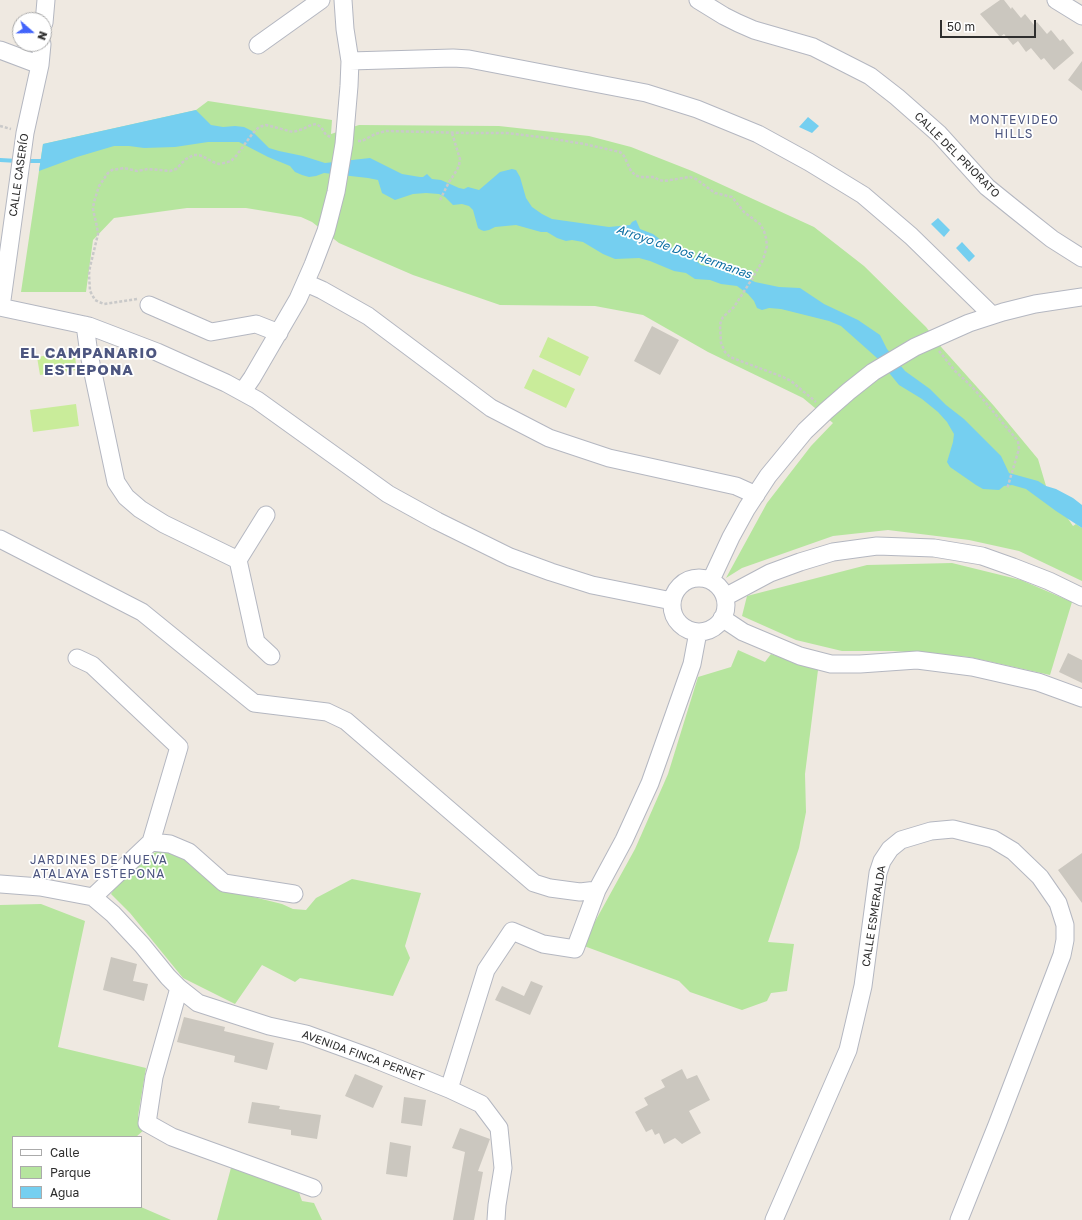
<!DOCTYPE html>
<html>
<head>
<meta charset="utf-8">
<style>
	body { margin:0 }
	#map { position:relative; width:1082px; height:1220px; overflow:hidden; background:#efe9e1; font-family:"Golos Text",sans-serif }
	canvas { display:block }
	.legend { position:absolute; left:12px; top:1136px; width:130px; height:72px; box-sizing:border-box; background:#fff; border:1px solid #ababab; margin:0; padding:5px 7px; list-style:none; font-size:12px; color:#2e2e2e }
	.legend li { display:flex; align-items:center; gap:8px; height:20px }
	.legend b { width:20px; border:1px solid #ababab }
	.north { position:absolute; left:12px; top:12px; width:40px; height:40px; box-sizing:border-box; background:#fff; border:1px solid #ababab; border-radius:50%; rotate:110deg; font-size:11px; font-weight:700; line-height:16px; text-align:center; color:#2e2e2e }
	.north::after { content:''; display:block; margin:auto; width:14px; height:18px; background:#4264fb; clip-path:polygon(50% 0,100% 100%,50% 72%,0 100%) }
	.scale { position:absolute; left:940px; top:20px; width:96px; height:18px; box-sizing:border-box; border:2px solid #2e2e2e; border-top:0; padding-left:5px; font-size:12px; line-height:14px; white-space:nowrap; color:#2e2e2e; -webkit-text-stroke:3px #fff; paint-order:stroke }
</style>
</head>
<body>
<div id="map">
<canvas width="1082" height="1220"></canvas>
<ul class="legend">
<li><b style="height:5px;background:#fff"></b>Calle</li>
<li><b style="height:11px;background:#b6e59e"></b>Parque</li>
<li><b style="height:11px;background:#75cff0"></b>Agua</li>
</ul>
<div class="north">N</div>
<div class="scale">50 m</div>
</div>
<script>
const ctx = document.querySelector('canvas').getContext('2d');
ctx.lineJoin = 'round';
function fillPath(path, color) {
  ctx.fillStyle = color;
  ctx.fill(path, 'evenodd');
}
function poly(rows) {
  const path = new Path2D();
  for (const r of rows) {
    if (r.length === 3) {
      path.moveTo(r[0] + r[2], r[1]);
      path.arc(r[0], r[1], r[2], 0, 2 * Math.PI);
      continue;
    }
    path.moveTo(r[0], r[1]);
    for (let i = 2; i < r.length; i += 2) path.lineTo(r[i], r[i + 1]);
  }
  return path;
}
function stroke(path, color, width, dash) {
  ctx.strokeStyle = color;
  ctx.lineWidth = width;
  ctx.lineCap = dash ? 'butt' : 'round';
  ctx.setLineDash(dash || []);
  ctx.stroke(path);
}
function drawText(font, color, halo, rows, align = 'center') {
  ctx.font = font + ' "Golos Text",sans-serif';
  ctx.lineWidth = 3.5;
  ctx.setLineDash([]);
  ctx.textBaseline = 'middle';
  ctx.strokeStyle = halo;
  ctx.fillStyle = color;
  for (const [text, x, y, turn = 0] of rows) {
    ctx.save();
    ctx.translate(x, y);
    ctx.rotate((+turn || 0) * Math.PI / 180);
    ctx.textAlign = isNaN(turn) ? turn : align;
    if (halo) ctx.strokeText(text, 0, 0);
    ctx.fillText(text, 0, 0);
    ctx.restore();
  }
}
fillPath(poly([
	[208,101,332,120,331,134,359,125,499,126,589,136,631,147,692,171,814,227,864,266,926,327,942,348,994,406,1038,459,1046,486,1073,526,1076,524,1082,528,1082,581,1019,551,969,540,888,530,833,536,742,568,726,578,767,503,811,446,833,423,803,398,708,352,643,315,595,306,500,305,413,275,339,243,312,222,301,217,246,208,187,208,114,218,93,240,86,292,21,292,43,144,196,110],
	[952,563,1021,580,1072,602,1050,675,969,657,893,651,842,651,796,640,742,616,747,596,867,565],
	[738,650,765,662,771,654,818,670,805,774,806,812,799,848,768,942,794,944,787,991,771,993,767,1001,742,1010,690,992,679,981,584,946,592,927,635,849,668,774,698,677,731,667],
	[170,847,225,890,282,904,293,909,306,910,316,898,352,879,421,893,405,946,410,958,393,996,300,978,295,982,262,965,235,1004,183,978,130,913,111,894,124,874,151,854],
	[41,904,85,921,58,1047,146,1068,138,1116,145,1129,136,1137,13,1137,13,1207,141,1207,171,1220,0,1220,0,905],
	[232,1164,297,1187,302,1201,314,1203,322,1220,217,1220]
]), '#b6e59e');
fillPath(poly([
	[548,337,589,357,580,376,539,357],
	[74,351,77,370,40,375,37,357],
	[533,369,575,389,566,408,524,388],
	[76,404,79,426,33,432,30,410]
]), '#c9ec9a');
fillPath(poly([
	[196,110,211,125,223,127,235,126,244,127,252,131,269,148,279,151,303,156,325,163,370,158,402,174,420,177,423,177,427,174,432,179,441,180,459,188,464,189,468,187,479,190,500,172,512,169,516,170,520,177,526,198,532,207,542,214,552,219,609,227,630,225,632,222,636,220,640,229,653,234,673,249,687,252,701,265,720,269,733,275,739,274,755,282,779,287,800,288,824,304,858,320,880,335,887,349,905,371,930,389,946,405,964,419,1001,456,1009,473,1038,481,1046,486,1056,489,1073,498,1082,505,1082,528,1056,511,1026,489,1012,485,1004,486,999,490,983,489,976,485,950,467,947,462,953,442,954,434,947,422,938,412,922,399,899,385,877,358,841,326,829,321,781,309,769,308,762,310,757,308,754,301,748,294,737,286,721,284,710,280,695,279,686,273,674,271,650,261,639,258,615,259,603,254,583,242,572,240,566,241,557,238,547,232,541,232,516,225,495,227,489,230,484,231,481,230,478,228,473,210,469,206,462,204,453,205,445,197,439,194,426,193,413,194,395,200,382,193,378,180,368,178,324,173,316,176,309,177,302,175,295,172,290,166,268,157,239,142,208,142,175,147,144,148,129,146,114,146,77,157,39,171,43,144],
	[808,117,819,126,812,133,799,127],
	[938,218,950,230,944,237,931,224],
	[962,242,975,256,969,262,956,248]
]), '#75cff0');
stroke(poly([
	[0,160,18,161],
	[25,161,46,161]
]), '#75cff0', 4);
fillPath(poly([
	[1000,0,1004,0,1011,9,1012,7,1021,18,1025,14,1034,25,1037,22,1047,34,1051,30,1060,41,1063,39,1074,53,1054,70,1044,58,1041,60,1031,48,1026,52,1018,41,1013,45,1004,34,1000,37,980,14],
	[1082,61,1082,91,1068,80],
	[652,326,679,340,660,375,634,361],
	[1068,653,1082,660,1082,683,1059,672],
	[1082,853,1082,903,1058,870],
	[111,957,137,964,133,981,148,984,144,1001,103,990],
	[531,981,543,986,530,1015,495,1000,502,986,524,996],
	[184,1017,225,1027,224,1031,274,1043,267,1070,234,1062,235,1056,177,1042],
	[682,1069,687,1079,697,1075,710,1100,689,1111,701,1133,682,1144,675,1138,664,1144,659,1133,655,1135,652,1129,646,1132,635,1112,648,1105,644,1098,665,1087,661,1080],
	[355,1074,383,1086,373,1108,345,1096],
	[404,1097,426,1100,422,1126,401,1123],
	[252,1102,280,1106,279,1109,321,1115,317,1139,291,1135,291,1130,248,1123],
	[460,1128,490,1139,478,1171,483,1172,474,1220,453,1220,465,1152,452,1148],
	[390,1142,411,1146,407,1177,386,1174]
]), '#cbc7bf');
const minor = poly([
	[698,0,724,16,738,23,754,30,813,47,870,76,897,97,939,134,987,187,1013,208,1052,239,1082,258],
	[1056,0,1082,16],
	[44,23,46,0],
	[258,45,321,0],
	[0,50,40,65],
	[350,61,453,58,469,59,646,93,697,109,758,134,809,162,863,195,911,236,992,315],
	[306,283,322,290,368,316,491,408,549,438,609,458,736,486,756,495],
	[149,305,211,332,256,324,279,333],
	[0,307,89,326,157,352,226,383,257,400,388,494,437,521,510,557,551,572,592,585,672,601],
	[1,307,25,133,40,65,42,44],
	[85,325,89,354,116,482,126,497,140,509,164,524,238,560],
	[243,391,252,378,298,299,313,265,326,231,336,192,344,144,349,86,350,61,345,29,343,0],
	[266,515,238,560,256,642,271,656],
	[0,539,142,612,254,703,327,712,346,721,534,883,550,888,580,892,597,890],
	[699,605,27],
	[711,580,731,537,747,508,768,476,805,431,826,411,849,391,873,372,915,347,969,323,1003,312,1035,304,1082,297],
	[725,597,770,573,800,562,833,552,877,546,934,548,982,556,1013,567,1049,581,1082,597],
	[722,618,743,632,800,656,831,664,860,664,917,660,972,667,1038,682,1082,698],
	[77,658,92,665,179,747,151,842],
	[0,884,40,887,93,897,113,914,142,945,168,977,179,988,198,1003,269,1026,306,1034,372,1058,449,1089,481,1104,499,1128,503,1168,497,1205,496,1220],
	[93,897,151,842,170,844,189,852,224,883,294,894],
	[179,988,154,1077,147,1123,172,1137,313,1188],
	[449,1089,486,970,512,931,543,944,575,949,597,890,624,840,650,783,692,664,698,632],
	[774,1220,848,1050,863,986,878,873,882,861,890,849,901,840,931,831,953,829,993,839,1013,851,1040,877,1058,903,1065,925,1065,940,1062,955,997,1125,959,1220]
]);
stroke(minor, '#b4b7c1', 19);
stroke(poly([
	[0,126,11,129],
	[358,141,362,141,375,134,386,131,466,133,507,133,548,138,584,144,620,152,624,156,631,171,635,175,640,177,654,177,659,180,664,181,690,177,696,179,715,193,732,197,744,212,760,224,764,231,766,238,767,246,763,260,752,279,734,307,723,317,721,321,720,325,721,343,725,352,730,357,783,377,791,381,816,402],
	[440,200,449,182,457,170,459,165,460,159,452,133],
	[137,299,104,304,99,302,95,300,90,291,89,274,90,267,98,234,97,227,93,209,94,202,99,186,108,173,112,170,124,168,137,171,148,169,170,171,176,169,186,159,194,155,198,155,202,156,213,162,219,164,224,163,231,161,236,156,253,133,259,127,266,125,293,132,303,129,311,125,316,124,321,127,326,135,331,137],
	[939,351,955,371,966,381,975,390,1018,441,1019,449,1007,489]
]), '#c9c9c9', 2.5, [3, 2]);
stroke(minor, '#fff', 17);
drawText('11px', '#2e2e2e', '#fff', [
	["CALLE DEL PRIORATO",957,155,45],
	["CALLE CASERÍO",19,175,-82],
	["CALLE ESMERALDA",874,916,-81],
	["AVENIDA FINCA PERNET",363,1056,20]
]);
ctx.letterSpacing = '1px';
drawText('12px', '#4d5680', '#fff', [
	["MONTEVIDEO",1014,120],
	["HILLS",1014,134],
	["JARDINES DE NUEVA",99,860],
	["ATALAYA ESTEPONA",99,874]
]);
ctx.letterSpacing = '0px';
drawText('italic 12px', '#0d6fa3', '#fff', [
	["Arroyo de Dos Hermanas",684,252,19]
]);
ctx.letterSpacing = '1px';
drawText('bold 15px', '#4d5680', '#fff', [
	["EL CAMPANARIO",89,353],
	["ESTEPONA",89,370]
]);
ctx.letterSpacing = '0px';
</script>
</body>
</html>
